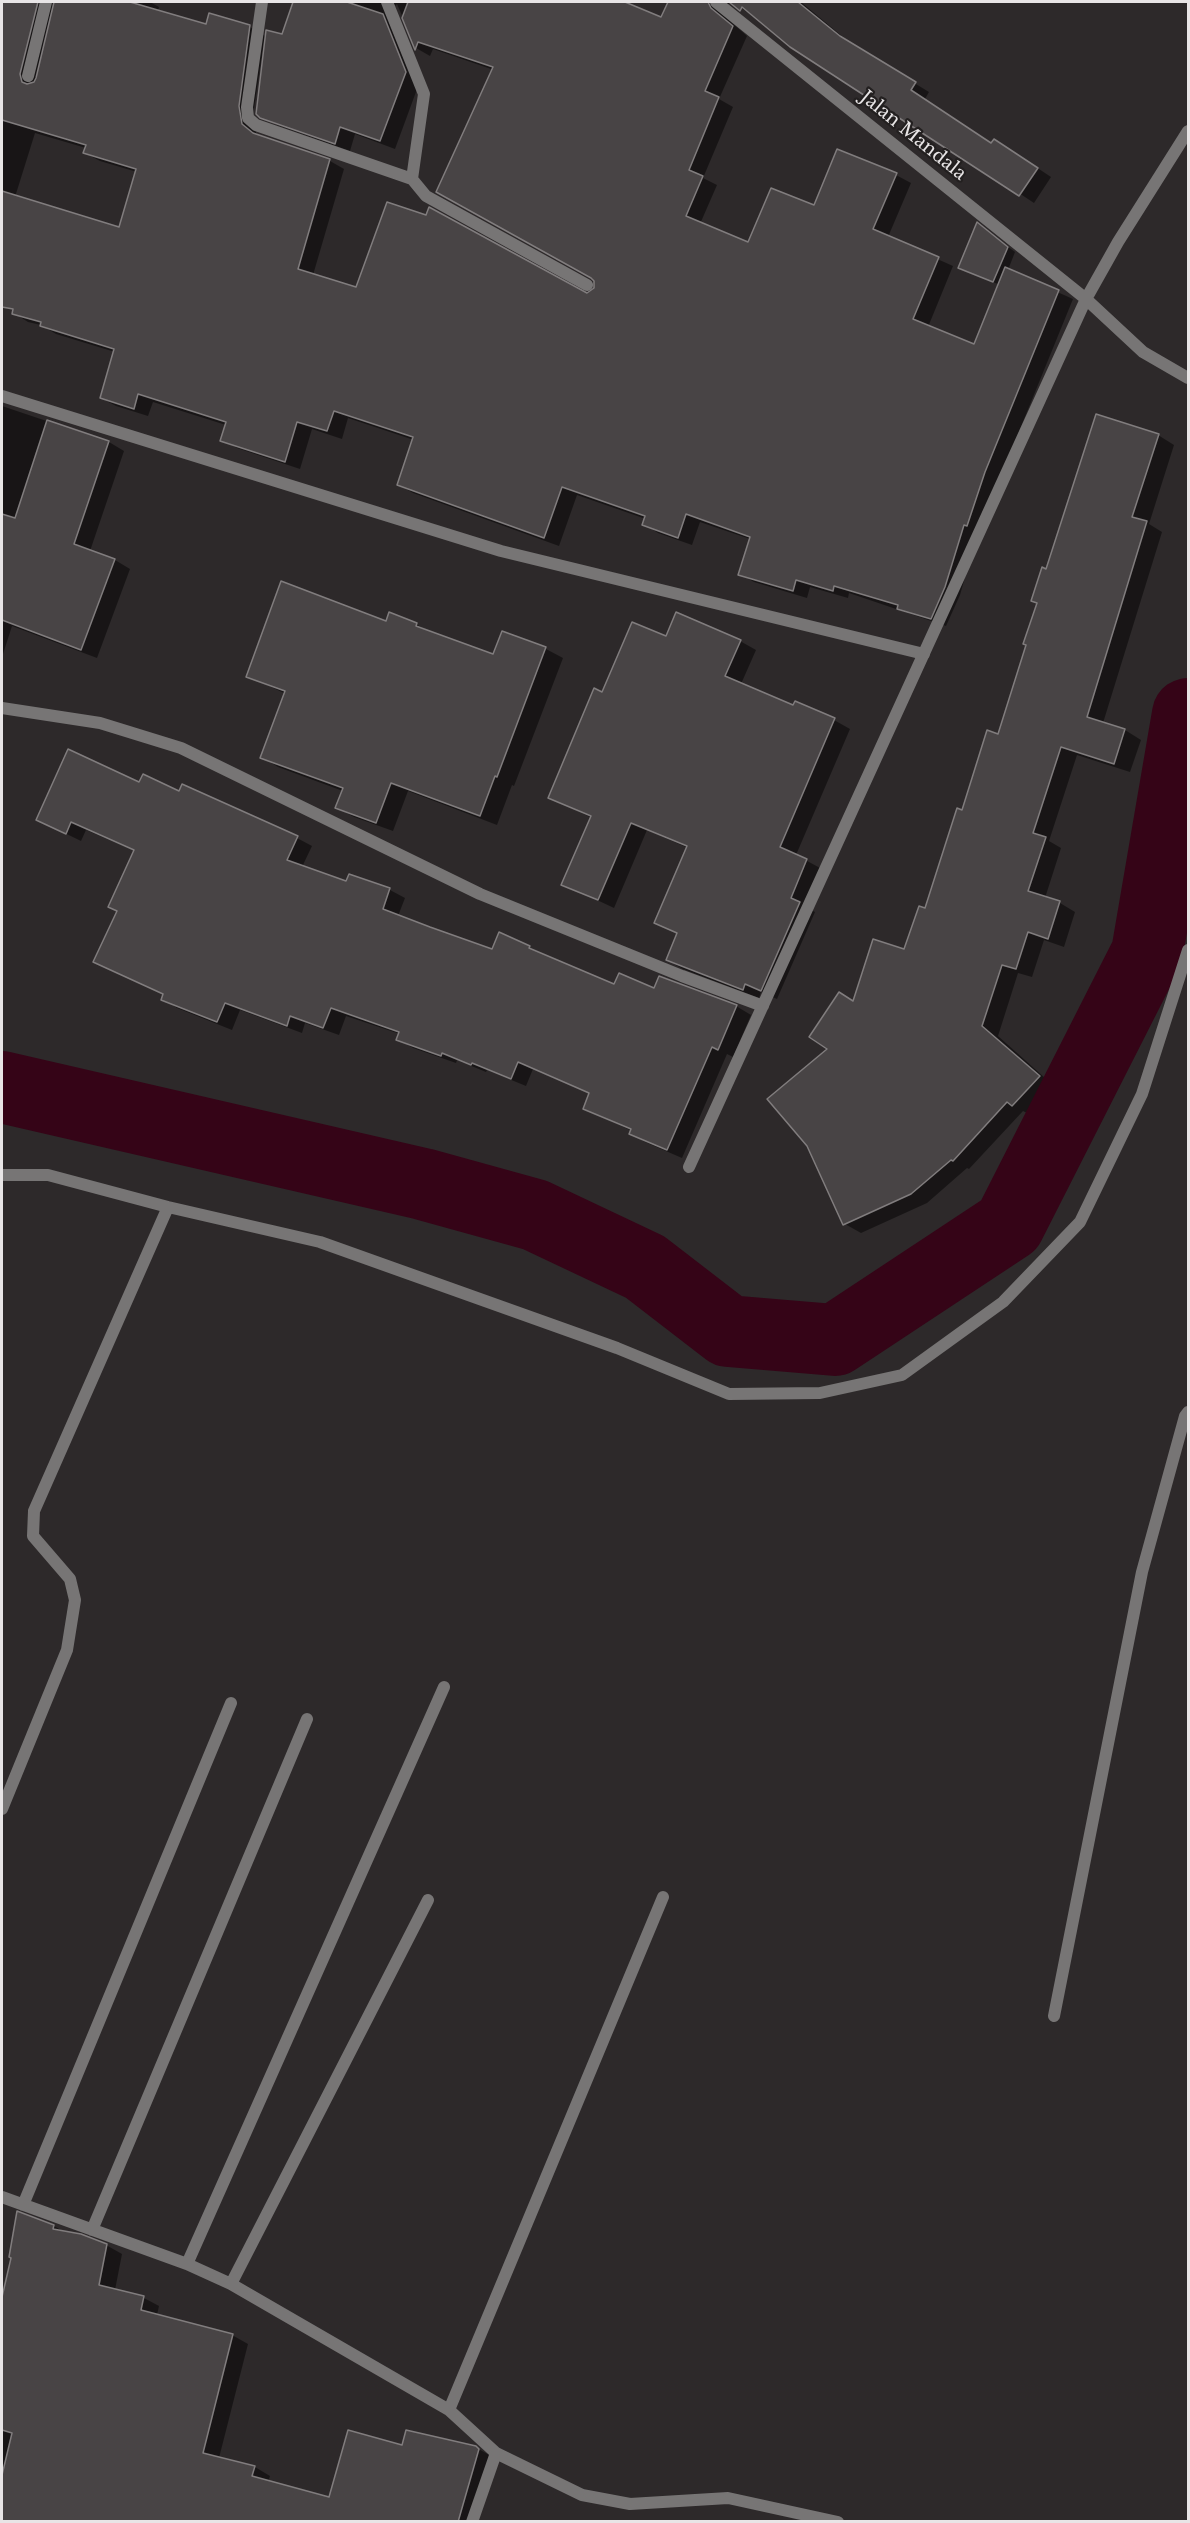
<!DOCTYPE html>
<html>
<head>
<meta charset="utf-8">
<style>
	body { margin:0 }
	#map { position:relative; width:1190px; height:2523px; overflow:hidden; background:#2d292a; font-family:"Libre Baskerville",serif }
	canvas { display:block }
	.frame { position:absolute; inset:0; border:3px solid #e8e5e6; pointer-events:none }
</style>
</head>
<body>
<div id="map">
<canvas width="1190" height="2523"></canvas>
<div class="frame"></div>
</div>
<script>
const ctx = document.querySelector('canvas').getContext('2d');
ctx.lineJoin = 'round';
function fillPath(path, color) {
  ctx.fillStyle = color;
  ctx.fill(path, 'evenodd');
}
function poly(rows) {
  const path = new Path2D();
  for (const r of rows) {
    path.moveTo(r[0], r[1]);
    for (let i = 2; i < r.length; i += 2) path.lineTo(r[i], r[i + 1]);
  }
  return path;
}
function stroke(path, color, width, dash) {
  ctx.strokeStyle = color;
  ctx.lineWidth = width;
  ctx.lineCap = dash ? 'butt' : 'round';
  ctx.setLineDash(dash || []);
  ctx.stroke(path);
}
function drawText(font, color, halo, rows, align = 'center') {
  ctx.font = font + ' "Libre Baskerville",serif';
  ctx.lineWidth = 4.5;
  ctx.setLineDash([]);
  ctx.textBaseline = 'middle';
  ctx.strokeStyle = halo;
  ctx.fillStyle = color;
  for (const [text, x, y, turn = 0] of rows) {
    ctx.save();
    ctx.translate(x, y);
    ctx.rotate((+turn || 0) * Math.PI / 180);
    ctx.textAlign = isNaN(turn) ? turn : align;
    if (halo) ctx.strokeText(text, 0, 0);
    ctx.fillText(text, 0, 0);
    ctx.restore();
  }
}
fillPath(poly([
	[2,2,150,2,159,7,158,11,207,26,250,27,267,37,282,36,294,2,622,2,661,19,669,2,801,2,855,47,929,92,925,99,993,144,1009,149,1051,177,1034,203,732,2,724,6,723,15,747,36,719,99,733,107,703,178,717,185,700,224,749,244,815,207,896,175,911,183,888,237,953,266,928,327,975,345,1000,285,960,268,977,224,1015,252,1008,270,1073,299,978,532,960,595,946,626,849,593,848,598,810,587,807,598,754,582,740,574,750,539,700,522,692,545,658,533,644,524,646,519,577,495,559,546,413,493,399,485,414,440,348,418,342,439,312,429,300,469,237,448,222,440,226,425,153,402,148,416,116,406,101,398,115,352,56,334,41,325,28,322,14,313,16,304,2,300],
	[397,4,416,48,430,56,433,49,494,70,597,284,593,293,357,289,313,275,344,169,330,161,261,137,256,133,253,115,264,42,266,42,261,117,277,125,350,151,355,134,395,149,420,81,395,6],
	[35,133,86,148,85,153,100,161,137,172,120,229,15,197],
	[2,406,109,442,124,451,90,551,115,560,130,569,97,658,12,626,3,654,2,653],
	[1158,435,1174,445,1149,524,1162,532,1103,723,1125,730,1141,740,1130,772,1077,755,1049,841,1061,848,1045,898,1060,903,1075,912,1064,947,1044,940,1032,977,1018,973,998,1036,1054,1086,1029,1114,1023,1111,969,1169,967,1168,927,1203,861,1233,845,1224,808,1146,829,1049,854,1002,905,951,926,910,963,812,999,736,1028,645,1047,571],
	[387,623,416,624,433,634,494,655,502,633,546,649,563,658,514,786,512,785,497,825,408,791,393,831,354,817,337,808,343,791,278,767,262,757,286,694,248,676],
	[667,638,740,641,756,650,741,684,794,707,834,720,850,729,796,855,822,869,806,907,815,912,777,999,761,992,759,998,683,969,667,960,678,934,656,922,688,848,647,830,614,908,563,884,592,818,550,798,603,694],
	[140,784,179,793,297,838,312,846,302,867,347,883,350,875,390,890,405,898,398,916,493,951,500,934,615,986,655,990,736,1006,751,1015,733,1057,727,1054,682,1158,645,1142,631,1134,632,1131,585,1109,591,1094,533,1069,526,1086,487,1070,486,1072,457,1060,456,1063,413,1048,398,1039,400,1034,346,1016,339,1035,305,1023,302,1033,240,1010,232,1030,177,1008,163,999,165,994,118,912,135,851,86,830,81,841,38,820],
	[54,2226,66,2233,106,2245,122,2254,115,2290,144,2298,159,2306,157,2315,232,2335,248,2344,219,2458,255,2467,270,2476,268,2482,330,2499,403,2447,440,2441,441,2438,475,2447,491,2456,477,2522,2,2522,2,2302,13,2258]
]), '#0007');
stroke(poly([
	[2,1087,423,1184,535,1215,645,1267,728,1331,835,1340,1009,1225,1147,953,1188,714]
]), '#350417', 72);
const building = poly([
	[2,2,38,2,20,74,22,82,27,84,34,82,36,78,54,2,130,2,206,24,209,13,250,25,239,106,242,124,253,133,330,159,298,269,356,287,387,202,426,215,429,207,587,293,594,288,594,281,591,278,436,192,493,67,418,42,415,50,402,18,408,2,625,2,661,17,668,2,708,2,711,8,733,26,705,91,719,97,689,170,703,176,686,216,748,242,771,188,814,205,837,149,897,173,873,229,939,257,913,319,974,344,1005,267,1059,290,985,472,967,526,964,525,945,587,931,619,897,609,898,605,834,586,833,591,796,580,793,591,738,575,750,537,686,514,678,538,642,525,645,516,562,487,544,538,397,485,413,437,334,411,327,431,297,422,285,462,220,441,226,422,138,394,134,409,100,398,114,349,40,326,41,322,12,314,13,309,2,307,2,191,119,227,136,169,83,153,86,145,2,120,2,2],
	[293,2,347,2,383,14,406,72,380,141,340,127,335,144,260,118,256,114,266,30,282,34,293,2],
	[729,2,798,2,840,36,916,82,911,90,991,143,994,139,1038,168,1019,196,790,47,742,7,740,11,729,2],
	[977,222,1008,247,993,282,958,268,977,222],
	[1096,414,1159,434,1132,517,1147,521,1087,717,1125,729,1114,764,1061,747,1033,833,1046,837,1028,891,1060,901,1048,939,1028,932,1016,969,1002,965,982,1026,1040,1076,1012,1106,1007,1102,953,1161,951,1160,911,1194,843,1225,807,1146,767,1099,827,1049,809,1037,839,992,853,1001,873,939,904,949,919,906,925,908,957,808,962,810,987,730,998,734,1026,645,1023,644,1037,603,1031,601,1042,567,1046,569,1096,414],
	[47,420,109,441,74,544,115,559,81,650,2,620,2,514,15,518,47,420],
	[281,581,386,621,389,612,417,623,416,626,493,654,502,631,546,647,497,777,495,776,480,816,391,783,376,823,335,808,343,788,260,758,285,691,246,677,281,581],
	[676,612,741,640,725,676,793,705,795,701,835,718,780,847,807,859,791,898,800,902,761,991,745,984,743,990,666,960,677,933,654,923,687,846,631,823,598,900,561,885,591,816,548,798,594,688,602,692,632,622,666,636,676,612],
	[68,749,139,782,143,774,179,791,182,784,298,836,287,860,346,881,349,874,390,888,383,909,430,927,492,949,499,932,530,946,529,948,614,984,619,973,654,988,659,976,737,1005,718,1050,712,1047,667,1150,629,1134,631,1129,583,1109,589,1093,518,1062,511,1079,472,1063,471,1065,442,1053,441,1056,396,1040,399,1032,331,1008,323,1028,290,1016,287,1026,225,1003,217,1022,161,1000,163,994,93,962,117,911,108,907,134,850,71,822,66,834,36,820,68,749],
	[17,2211,54,2225,53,2229,81,2234,107,2244,99,2285,144,2296,141,2310,233,2334,203,2453,255,2466,252,2476,329,2497,348,2430,402,2445,406,2430,476,2446,479,2449,458,2522,2,2522,2,2475,12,2433,2,2430,2,2297,11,2258,9,2257,17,2211]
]);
fillPath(building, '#484445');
stroke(building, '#817d7e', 1.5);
stroke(poly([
	[262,2,247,107,248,118,256,125,412,179,426,196,587,285],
	[387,2,424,94,412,179],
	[716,2,1086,299,1143,352,1188,378],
	[28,76,46,2],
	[2,396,501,551,924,654],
	[2,708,100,723,181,748,480,894,682,976,763,1006],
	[689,1167,1086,299,1118,242,1188,131],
	[2,1175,48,1175,168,1207,320,1242,617,1348,729,1394,820,1393,902,1375,1003,1302,1080,1222,1142,1094,1188,950],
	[2,1809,67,1650,75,1600,70,1579,33,1536,34,1511,168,1207],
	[1054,2016,1142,1572,1185,1416,1188,1412],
	[2,2197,187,2264,231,2284,449,2410,496,2453,582,2495,630,2504,728,2498,838,2522],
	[23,2205,231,1703],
	[92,2230,307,1719],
	[187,2264,444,1687],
	[231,2284,428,1900],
	[449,2410,663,1897],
	[472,2522,496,2453]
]), '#777575', 12);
drawText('18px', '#e8e5e6', '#232020', [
	["Jalan Mandala",913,136,39]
]);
</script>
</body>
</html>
